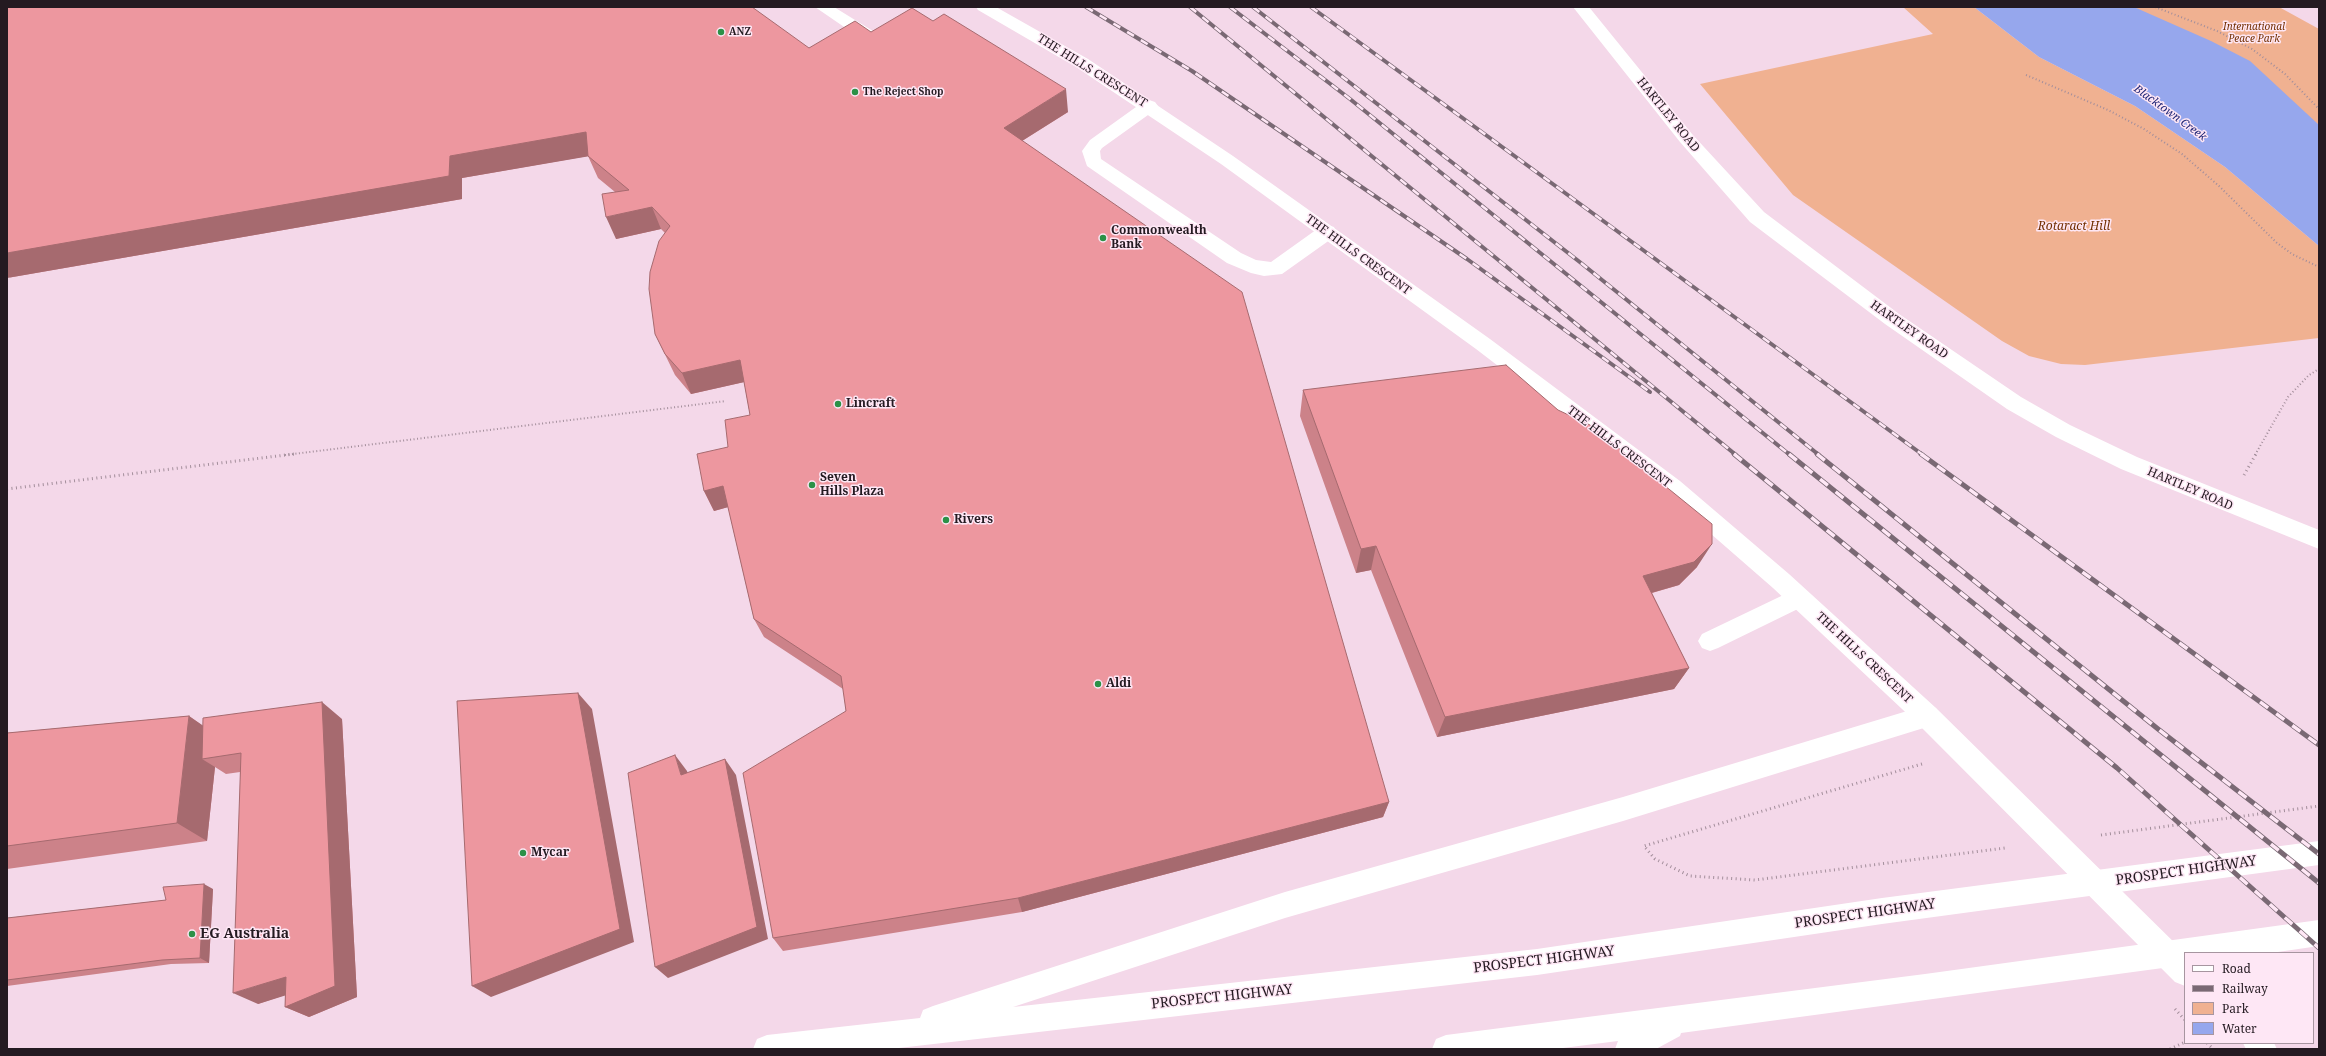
<!DOCTYPE html>
<html>
<head>
<meta charset="utf-8">
<style>
	body { margin:0 }
	#map { position:relative; width:2326px; height:1056px; overflow:hidden; background:#f4d8e9; font-family:"Noto Serif",serif }
	canvas { display:block }
	.frame { position:absolute; inset:0; border:8px solid #241a21; pointer-events:none }
	.legend { position:absolute; left:2184px; top:952px; width:130px; height:92px; box-sizing:border-box; background:#fee7f5; border:1px solid #a795a0; margin:0; padding:5px 7px; list-style:none; font-size:12px; color:#241a21 }
	.legend li { display:flex; align-items:center; gap:8px; height:20px }
	.legend b { width:20px; border:1px solid #a795a0 }
</style>
</head>
<body>
<div id="map">
<canvas width="2326" height="1056"></canvas>
<div class="frame"></div>
<ul class="legend">
<li><b style="height:5px;background:#fff"></b>Road</li>
<li><b style="height:5px;background:#7a6974"></b>Railway</li>
<li><b style="height:11px;background:#f0b191"></b>Park</li>
<li><b style="height:11px;background:#96a7ed"></b>Water</li>
</ul>
</div>
<script>
const ctx = document.querySelector('canvas').getContext('2d');
ctx.lineJoin = 'round';
function fillPath(path, color) {
  ctx.fillStyle = color;
  ctx.fill(path, 'evenodd');
}
function poly(rows) {
  const path = new Path2D();
  for (const r of rows) {
    path.moveTo(r[0], r[1]);
    for (let i = 2; i < r.length; i += 2) path.lineTo(r[i], r[i + 1]);
  }
  return path;
}
function stroke(path, color, width, dash) {
  ctx.strokeStyle = color;
  ctx.lineWidth = width;
  ctx.lineCap = dash ? 'butt' : 'round';
  ctx.setLineDash(dash || []);
  ctx.stroke(path);
}
function drawText(font, color, halo, rows, align = 'center') {
  ctx.font = font + ' "Noto Serif",serif';
  ctx.lineWidth = 3;
  ctx.setLineDash([]);
  ctx.textBaseline = 'middle';
  ctx.strokeStyle = halo;
  ctx.fillStyle = color;
  for (const [text, x, y, turn = 0] of rows) {
    ctx.save();
    ctx.translate(x, y);
    ctx.rotate((+turn || 0) * Math.PI / 180);
    ctx.textAlign = isNaN(turn) ? turn : align;
    if (halo) ctx.strokeText(text, 0, 0);
    ctx.fillText(text, 0, 0);
    ctx.restore();
  }
}
fillPath(poly([
	[1903,7,1974,7,2039,57,2135,106,2225,167,2319,246,2319,338,2085,365,2061,364,2029,356,2002,341,1793,195,1700,84,1933,34],
	[2134,7,2279,7,2319,29,2319,125]
]), '#f0b191');
fillPath(poly([
	[1974,7,2134,7,2211,41,2250,61,2319,125,2319,246,2225,167,2135,106,2039,57]
]), '#96a7ed');
stroke(poly([
	[2155,7,2217,31,2252,49,2285,74,2319,109],
	[2026,75,2108,110,2144,129,2182,154,2219,186,2277,243,2292,254,2319,267],
	[285,455,726,401],
	[2255,455,2288,397,2309,375,2319,369]
]), '#a38e9b', 2, [1, 2.5]);
stroke(poly([
	[2244,475,2256,454],
	[7,489,294,454],
	[1922,764,1644,846,1655,859,1690,876,1755,880,2005,848],
	[2101,835,2319,806],
	[2175,1009,2185,1020],
	[2207,1043,2213,1049],
	[2170,1049,2185,1042]
]), '#a38e9b', 3, [1, 3.5]);
fillPath(poly([
	[815,7,834,7,881,36,883,40,881,44,875,45,869,44,815,7],
	[1149,100,1155,102,1158,106,1155,110,1102,148,1100,151,1101,159,1241,253,1256,260,1271,262,1320,227,1327,225,1334,227,1336,232,1334,237,1282,274,1264,276,1251,273,1227,263,1087,166,1082,151,1090,140,1143,102,1149,100],
	[1798,588,1806,591,1809,598,1806,605,1718,648,1710,651,1702,648,1698,641,1702,634,1798,588]
]), '#fff');
fillPath(poly([
	[976,7,996,7,1088,59,1233,156,1490,339,1680,481,1789,574,1936,708,2185,953,2185,986,2175,982,1918,724,1773,588,1664,493,1476,349,1221,164,1076,67,978,10,976,7],
	[1573,7,1589,7,1692,134,1764,212,1899,314,2021,397,2070,425,2137,457,2319,530,2319,549,2121,469,2056,437,2007,409,1885,324,1750,222,1680,142,1573,7],
	[2243,1043,2274,1043,2277,1049,2246,1049,2243,1043]
]), '#fff');
fillPath(poly([
	[1927,705,1936,708,1939,716,1936,724,1927,727,1623,821,1285,918,1013,1007,1537,949,1882,898,2319,841,2319,865,1882,924,1537,975,890,1049,753,1049,757,1039,767,1035,920,1018,923,1010,933,1006,1285,892,1623,797,1927,705],
	[2319,920,2319,946,2271,953,2185,953,2185,965,1681,1033,1680,1036,1656,1049,1615,1049,1618,1041,1555,1049,1432,1049,1436,1039,1446,1035,1925,974,2319,920]
]), '#fff');
const railFar1 = poly([
	[1086,7,1192,71,1467,259,1650,392],
	[1190,7,1736,455],
	[1230,7,1350,99,1790,455],
	[1253,7,1581,263,1819,455],
	[1311,7,1923,455]
]);
const rail = poly([
	[1734,454,2117,768,2319,948],
	[1789,454,2319,883],
	[1817,454,2158,729,2319,854],
	[1921,454,2319,745]
]);
stroke(railFar1, '#7a6974', 4);
stroke(rail, '#7a6974', 5);
stroke(railFar1, '#fee7f5', 2.5, [8]);
stroke(rail, '#fee7f5', 3.5, [10]);
fillPath(poly([
	[871,32,1068,112,1022,141,1389,802,1383,817,1022,912,783,951,773,938,846,711,843,689,764,637,754,619,728,507,714,511,704,491,728,447,750,415,744,382,691,394,675,375,655,334,665,233,661,229,616,239,615,192,598,178,588,156,462,178,462,199,7,278,809,48],
	[1303,390,1697,567,1679,585,1652,593,1689,668,1674,689,1437,737,1371,570,1356,573,1300,416],
	[189,716,203,726,342,719,357,997,309,1017,285,1007,285,995,258,1004,240,772,226,774,215,767,207,841,7,869,7,733],
	[213,889,209,963,171,964,7,986,7,918,166,900]
]), '#cc8289');
fillPath(poly([
	[1066,89,1068,112,1006,151,1004,128],
	[586,132,596,155,462,178,462,199,7,278,7,253,450,156],
	[652,207,661,229,616,239,606,217],
	[740,360,749,381,691,394,682,373],
	[723,486,732,506,714,511,704,491],
	[1712,544,1697,567,1679,585,1630,599,1643,576],
	[1376,546,1371,570,1356,573,1361,549],
	[1689,668,1674,689,1437,737,1445,717],
	[578,693,592,709,634,942,491,997,472,986],
	[322,702,342,719,357,997,309,1017,285,1007],
	[189,716,218,736,202,759,215,767,207,841,177,823],
	[675,755,687,771,693,791,681,775],
	[725,759,736,775,768,939,668,978,655,967],
	[1389,802,1383,817,1022,912,1018,898],
	[204,884,213,889,209,963,200,958],
	[286,977,309,988,258,1004,233,993]
]), '#a66a6f');
const building = poly([
	[7,7,752,7,809,48,855,21,871,32,912,8,933,21,944,14,1066,89,1004,128,1242,292,1389,802,1018,898,773,938,743,773,846,711,841,676,754,619,723,486,704,491,697,454,728,447,725,420,750,415,740,360,682,373,665,354,655,334,649,289,650,272,659,241,670,226,652,207,606,217,602,194,629,190,588,156,586,132,450,156,449,176,7,253,7,7],
	[1506,365,1558,410,1590,425,1712,524,1712,544,1694,562,1643,576,1689,668,1445,717,1376,546,1361,549,1303,390,1506,365],
	[578,693,620,929,472,986,457,701,578,693],
	[322,702,335,986,285,1007,286,977,233,993,241,753,202,759,203,718,322,702],
	[189,716,177,823,7,846,7,733,189,716],
	[675,755,681,775,725,759,757,927,655,967,628,773,675,755],
	[204,884,200,958,162,960,7,980,7,918,166,900,163,887,204,884]
]);
fillPath(building, '#ed979f');
stroke(building, '#a66a6f', 1);
for (const [x, y, r, color] of [
	[721,32,4,"#2c9147"],
	[855,92,4,"#2c9147"],
	[1103,238,4,"#2c9147"],
	[838,404,4,"#2c9147"],
	[812,485,4,"#2c9147"],
	[946,520,4,"#2c9147"],
	[1098,684,4,"#2c9147"],
	[523,853,4,"#2c9147"],
	[192,934,4,"#2c9147"]
]) {
  const dot = new Path2D();
  dot.arc(x, y, r, 0, 2 * Math.PI);
  ctx.fillStyle = color;
  ctx.fill(dot);
  stroke(dot, '#fee7f5', 1.5);
}
drawText('italic 10px', '#722f01', '#fee7f5', [
	["International",2254,27],
	["Peace Park",2254,39]
]);
drawText('bold 10px', '#241a21', '#fee7f5', [
	["ANZ",729,32],
	["The Reject Shop",863,92]
], 'left');
drawText('italic 11px', '#212777', '#fee7f5', [
	["Blacktown Creek",2170,113,36]
]);
drawText('12px', '#241a21', '#fee7f5', [
	["THE HILLS CRESCENT",1092,71,32],
	["HARTLEY ROAD",1668,115,51],
	["THE HILLS CRESCENT",1358,255,36],
	["HARTLEY ROAD",1909,330,35],
	["THE HILLS CRESCENT",1619,447,37],
	["HARTLEY ROAD",2190,489,23],
	["THE HILLS CRESCENT",1864,658,43]
]);
drawText('italic 12px', '#722f01', '#fee7f5', [
	["Rotaract Hill",2074,227]
]);
drawText('bold 12px', '#241a21', '#fee7f5', [
	["Commonwealth",1111,231],
	["Bank",1111,245],
	["Lincraft",846,404],
	["Seven",820,478],
	["Hills Plaza",820,492],
	["Rivers",954,520],
	["Aldi",1106,684],
	["Mycar",531,853]
], 'left');
drawText('14px', '#241a21', '#fee7f5', [
	["PROSPECT HIGHWAY",2186,871,-8],
	["PROSPECT HIGHWAY",1865,914,-8],
	["PROSPECT HIGHWAY",1544,960,-7],
	["PROSPECT HIGHWAY",1222,997,-6]
]);
drawText('bold 14px', '#241a21', '#fee7f5', [
	["EG Australia",200,934]
], 'left');
</script>
</body>
</html>
